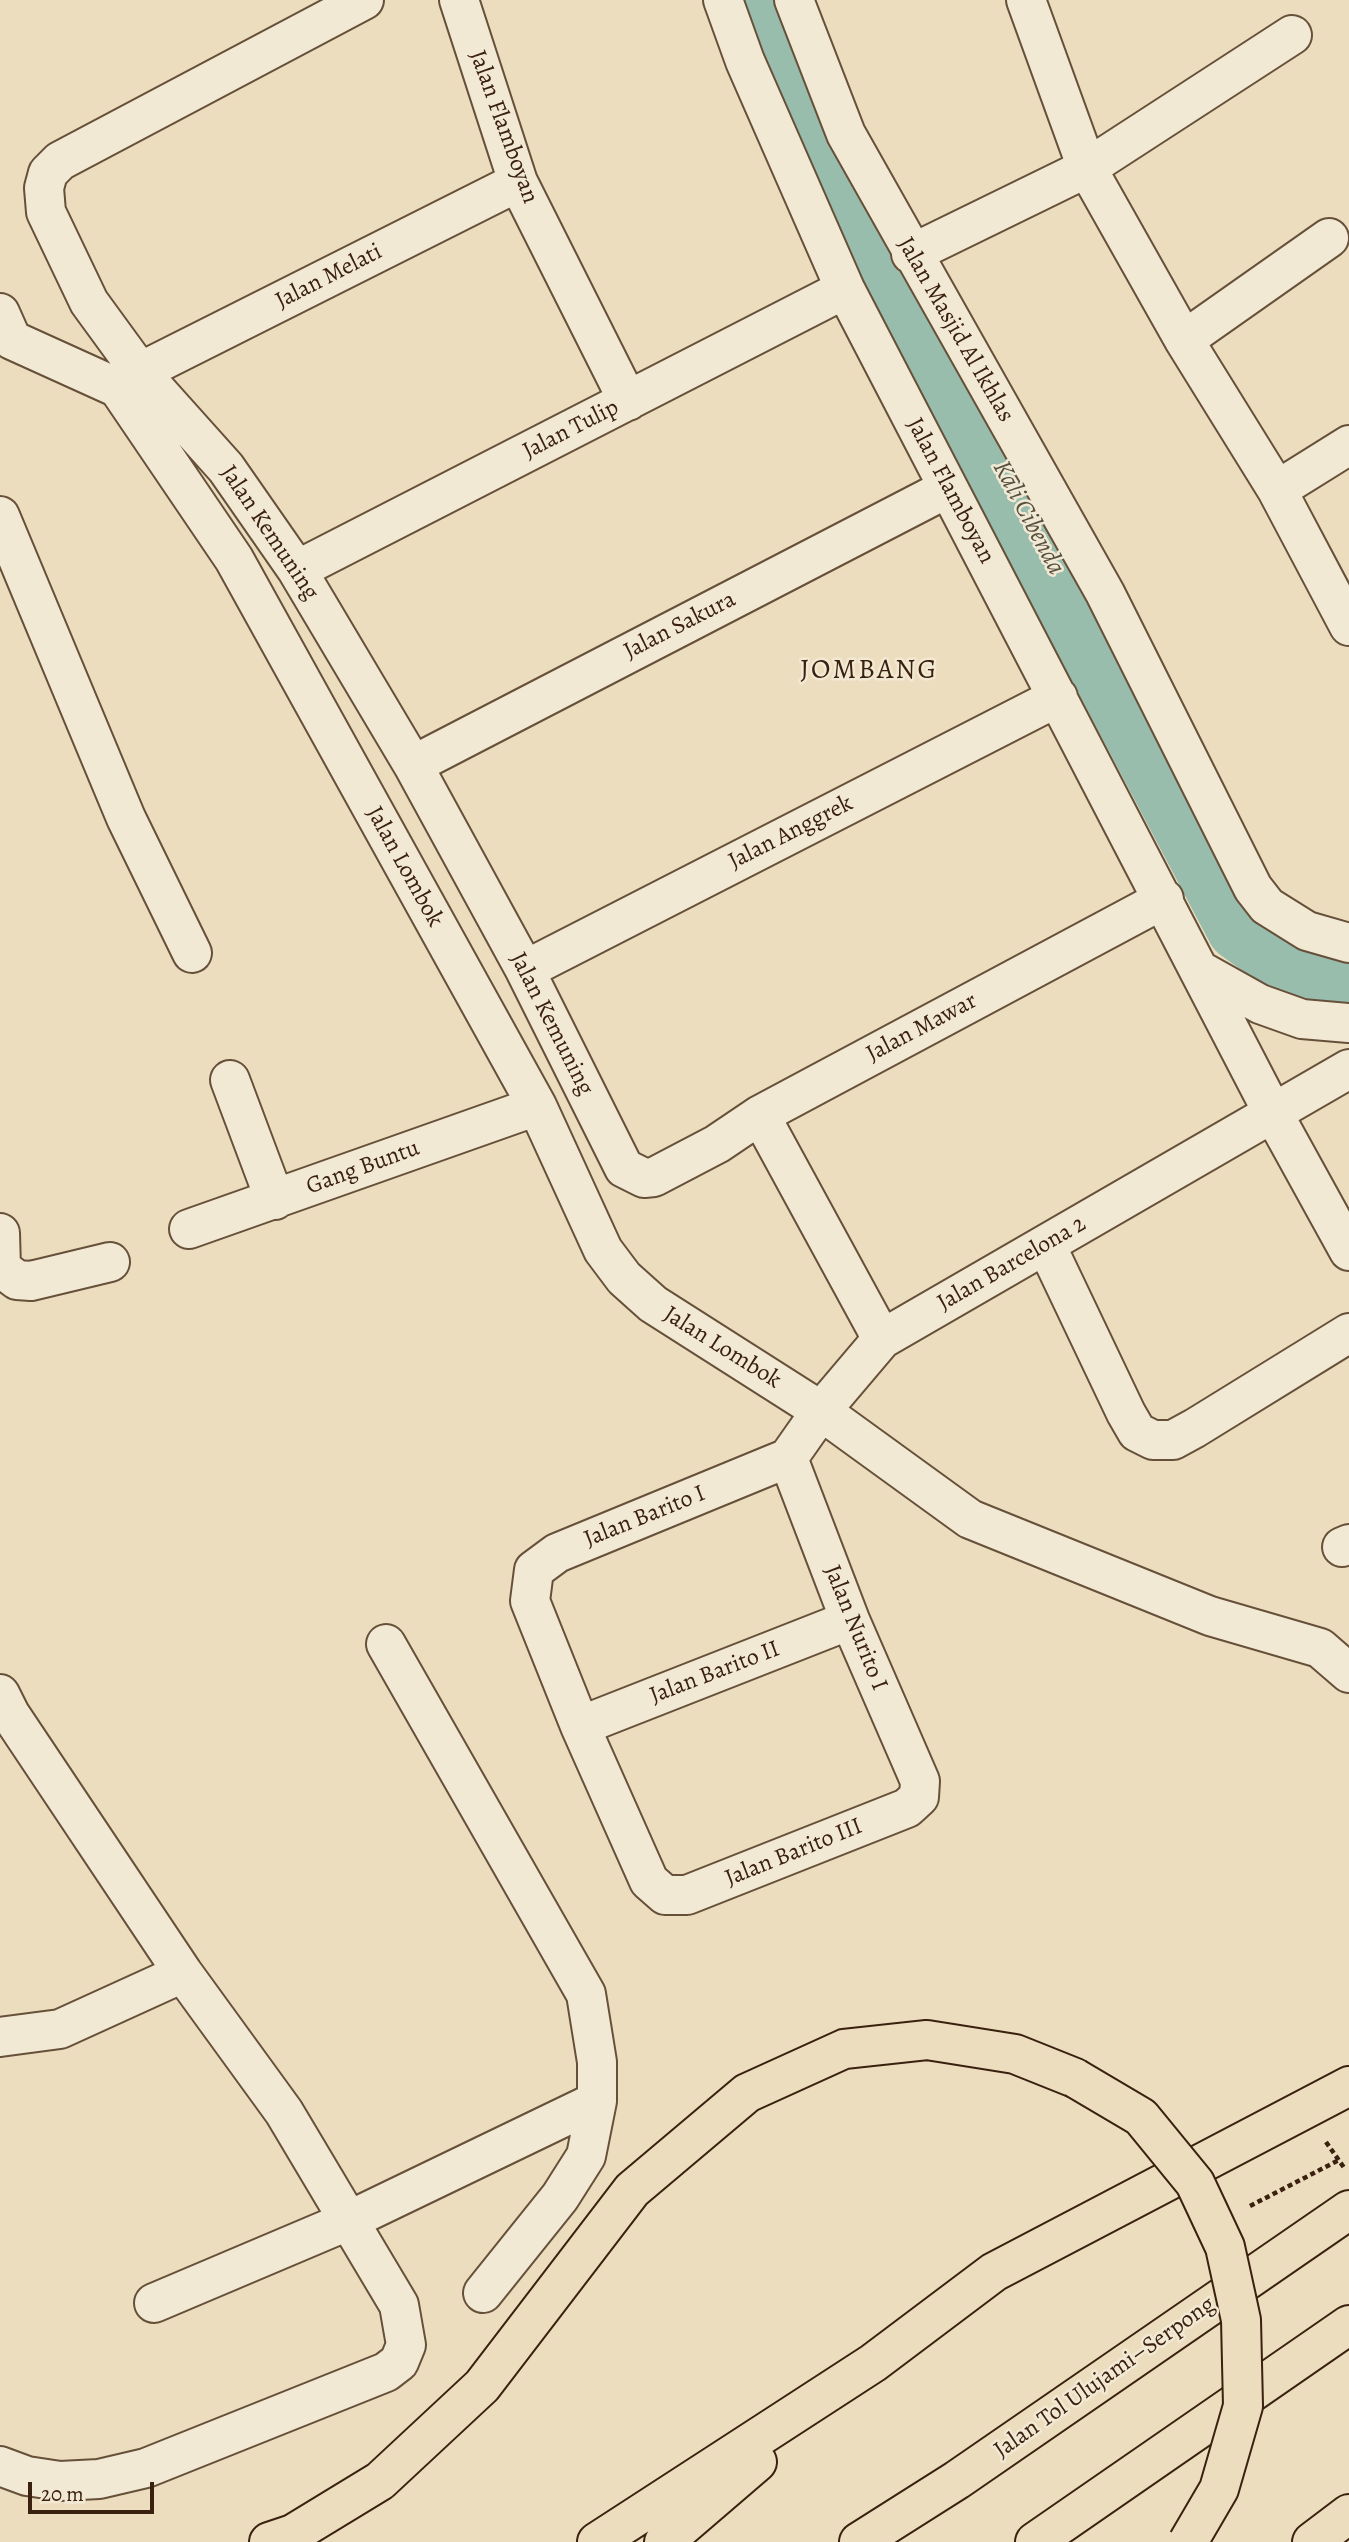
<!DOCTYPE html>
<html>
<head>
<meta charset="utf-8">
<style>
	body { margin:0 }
	#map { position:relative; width:1349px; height:2542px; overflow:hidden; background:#ebddbd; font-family:Alegreya,serif }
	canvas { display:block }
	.scale { position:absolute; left:28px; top:2482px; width:126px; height:32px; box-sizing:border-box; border:4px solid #3a210f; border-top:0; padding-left:9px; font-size:21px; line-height:24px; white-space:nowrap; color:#3a210f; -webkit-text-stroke:5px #f2e9d4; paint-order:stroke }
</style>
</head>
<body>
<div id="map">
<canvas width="1349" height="2542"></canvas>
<div class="scale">20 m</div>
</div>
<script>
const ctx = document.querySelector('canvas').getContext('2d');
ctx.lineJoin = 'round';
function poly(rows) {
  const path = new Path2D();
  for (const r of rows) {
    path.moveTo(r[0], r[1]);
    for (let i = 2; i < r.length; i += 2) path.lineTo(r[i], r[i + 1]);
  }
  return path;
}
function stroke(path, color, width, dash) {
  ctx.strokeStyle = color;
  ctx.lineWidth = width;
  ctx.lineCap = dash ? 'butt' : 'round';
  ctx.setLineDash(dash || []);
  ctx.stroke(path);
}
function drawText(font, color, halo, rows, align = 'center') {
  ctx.font = font + ' Alegreya,serif';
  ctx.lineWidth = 5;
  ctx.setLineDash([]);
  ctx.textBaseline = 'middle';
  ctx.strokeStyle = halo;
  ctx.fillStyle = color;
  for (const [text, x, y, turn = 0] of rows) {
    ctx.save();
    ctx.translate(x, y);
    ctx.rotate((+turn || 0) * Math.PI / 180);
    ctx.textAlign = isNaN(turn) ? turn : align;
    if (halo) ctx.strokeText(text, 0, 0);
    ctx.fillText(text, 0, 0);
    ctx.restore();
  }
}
stroke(poly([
	[773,0,803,91,1243,925,1278,950,1319,970,1349,975]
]), '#99bdac', 75);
const minor = poly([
	[364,0,60,161,48,173,44,188,46,212,89,302,140,372,226,468,297,570,413,765,525,970,624,1168,644,1178,654,1177,717,1144,760,1115,1164,899],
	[459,0,518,182,628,401],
	[723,0,745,61,845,289,1274,1115,1349,1251],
	[794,0,846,134,1105,593,1253,888,1267,906,1307,931,1349,943],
	[1026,0,1087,168,1184,340,1277,490,1349,626],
	[911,254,1087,168,1292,35],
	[0,313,12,340,118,388,234,559,537,1106,603,1250,624,1278,653,1304,821,1411,970,1519,1210,1616,1320,1648,1349,1673],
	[1184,340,1329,238],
	[140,372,518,182],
	[1277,490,1349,445],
	[0,516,126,818,192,953],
	[297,570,845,289],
	[413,765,948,488],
	[525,970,1058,697],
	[1201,971,1260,1004,1302,1019,1349,1023],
	[230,1080,275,1200],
	[760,1115,882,1339],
	[189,1229,537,1106],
	[0,1233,1,1268],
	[1046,1245,1126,1413,1137,1432,1153,1440,1173,1440,1195,1428,1349,1333],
	[1,1268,17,1280,31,1281,110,1262],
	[788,1458,850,1620,920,1781,919,1797,907,1808,687,1895,665,1895,649,1881,580,1726,530,1601,534,1570,557,1553,788,1458],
	[788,1458,821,1411,882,1339,1349,1069],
	[1342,1547,1349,1544],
	[386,1644,586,1994,597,2062,597,2101,586,2156,560,2197,483,2293],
	[0,1694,10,1714,183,1973,284,2112,399,2305,406,2345,399,2362,386,2372,146,2468,99,2479,60,2481,27,2476,0,2466],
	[580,1726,850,1620],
	[0,2037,60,2029,183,1973],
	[154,2303,350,2220,597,2101]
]);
const highway = poly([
	[269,2542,293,2534,380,2481,482,2386,632,2190,747,2093,844,2049,927,2040,1015,2054,1075,2078],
	[597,2542,873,2363,994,2272,1349,2086],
	[664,2542,757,2462],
	[859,2542,957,2480,1349,2210],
	[1035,2542,1349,2325],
	[1312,2542,1349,2514]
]);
stroke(minor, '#66503a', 42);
stroke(highway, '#3a210f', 42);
stroke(poly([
	[1326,2142,1345,2169],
	[1250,2206,1339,2160]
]), '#3a210f', 4.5, [5, 3.5]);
stroke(minor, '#f2e9d4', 38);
stroke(highway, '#ebddbd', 38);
const highwayBridge = poly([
	[1075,2078,1141,2117,1195,2183,1225,2247,1241,2320,1243,2406,1219,2489,1188,2542]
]);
stroke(highwayBridge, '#3a210f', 42, []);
stroke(highwayBridge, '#ebddbd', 38);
drawText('24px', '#3a210f', '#f2e9d4', [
	["Jalan Flamboyan",503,127,70],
	["Jalan Melati",329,277,-27],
	["Jalan Masjid Al Ikhlas",955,330,60],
	["Jalan Tulip",571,430,-27],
	["Jalan Flamboyan",950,491,62],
	["Jalan Kemuning",269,533,56],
	["Jalan Sakura",680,626,-27],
	["Jalan Anggrek",791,833,-27],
	["Jalan Lombok",404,867,61],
	["Jalan Kemuning",551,1024,63],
	["Jalan Mawar",922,1028,-28],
	["Gang Buntu",363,1168,-20],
	["Jalan Barcelona 2",1012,1264,-30],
	["Jalan Lombok",722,1348,32],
	["Jalan Barito I",645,1517,-22],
	["Jalan Nurito I",855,1628,68],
	["Jalan Barito II",715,1673,-21],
	["Jalan Barito III",794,1853,-22],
	["Jalan Tol Ulujami–Serpong",1105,2378,-35]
]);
drawText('italic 26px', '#56503e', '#f2e9d4', [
	["Kali Cibenda",1028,518,62]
]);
ctx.letterSpacing = '2px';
drawText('28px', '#3a210f', '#f2e9d4', [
	["JOMBANG",869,671]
]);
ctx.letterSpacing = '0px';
</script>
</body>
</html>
